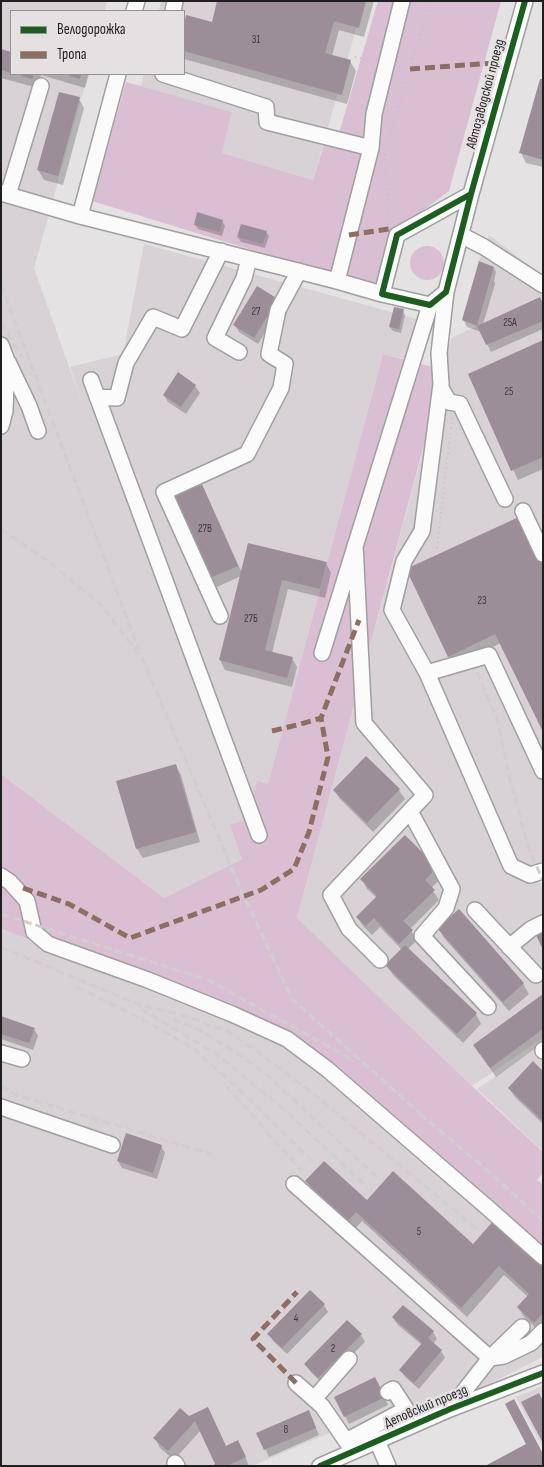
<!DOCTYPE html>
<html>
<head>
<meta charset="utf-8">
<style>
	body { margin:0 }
	#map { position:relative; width:544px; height:1467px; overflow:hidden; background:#e4e2e3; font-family:"Sofia Sans Condensed",sans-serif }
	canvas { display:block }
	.frame { position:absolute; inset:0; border:2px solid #201f20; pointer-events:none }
	.legend { position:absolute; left:10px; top:10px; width:175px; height:65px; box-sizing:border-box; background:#e5e1e3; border:1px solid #969395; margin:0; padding:6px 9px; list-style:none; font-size:15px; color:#201f20 }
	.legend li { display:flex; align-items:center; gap:10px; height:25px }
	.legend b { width:25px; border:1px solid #969395 }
</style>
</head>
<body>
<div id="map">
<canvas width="544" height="1467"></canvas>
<div class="frame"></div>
<ul class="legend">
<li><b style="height:6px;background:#1b5e20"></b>Велодорожка</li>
<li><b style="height:6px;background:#8d6e63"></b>Тропа</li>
</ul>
</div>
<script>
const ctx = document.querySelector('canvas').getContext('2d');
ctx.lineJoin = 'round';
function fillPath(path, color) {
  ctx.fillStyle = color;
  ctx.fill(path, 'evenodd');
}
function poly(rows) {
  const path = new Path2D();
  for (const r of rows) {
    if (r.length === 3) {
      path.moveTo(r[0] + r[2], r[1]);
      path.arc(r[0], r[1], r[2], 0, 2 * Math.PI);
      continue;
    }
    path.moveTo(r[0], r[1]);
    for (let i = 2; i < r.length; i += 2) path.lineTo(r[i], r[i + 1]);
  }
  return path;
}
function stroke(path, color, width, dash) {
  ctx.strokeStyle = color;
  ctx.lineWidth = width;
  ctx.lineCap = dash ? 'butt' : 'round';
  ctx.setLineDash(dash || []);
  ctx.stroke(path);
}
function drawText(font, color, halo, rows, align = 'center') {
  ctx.font = font + ' "Sofia Sans Condensed",sans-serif';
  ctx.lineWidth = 5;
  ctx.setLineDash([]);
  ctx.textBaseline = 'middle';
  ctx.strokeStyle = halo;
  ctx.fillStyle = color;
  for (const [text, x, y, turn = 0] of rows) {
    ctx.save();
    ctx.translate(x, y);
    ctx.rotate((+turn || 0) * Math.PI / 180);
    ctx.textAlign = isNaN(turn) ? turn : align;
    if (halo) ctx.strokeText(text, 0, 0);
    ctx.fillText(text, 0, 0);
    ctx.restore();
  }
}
fillPath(poly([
	[1,1,107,1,105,11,11,11,11,74,88,74,34,268,85,412,70,367,123,354,144,244,417,319,405,359,383,354,268,784,242,859,164,898,1,774],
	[161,1,364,1,313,180,222,153,232,112,141,87,144,74,184,74,184,11,159,11],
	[489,235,543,276,543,879,539,881,543,890,543,1038,472,1086,297,918,441,384,451,338,477,326,492,276,476,269],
	[1,929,143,980,311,1050,543,1255,543,1357,439,1409,417,1414,356,1441,346,1426,252,1466,1,1466],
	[543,1044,543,1151,477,1089],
	[543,1386,543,1448,516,1397]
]), '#d8d2d6');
fillPath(poly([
	[378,1,501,1,449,191,389,236,377,284,301,265,92,201,126,82,232,112,222,153,313,180,326,138,337,140],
	[427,263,17],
	[383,354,444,370,297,918,472,1086,543,1152,543,1173,537,1180,543,1185,543,1255,311,1050,143,980,1,929,1,774,164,898,242,859,230,825,246,820,257,781,268,784]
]), '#dabfd2');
fillPath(poly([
	[218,1,374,1,364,37,339,30,332,56,350,61,356,71,347,104,184,59,184,30,187,17,212,24],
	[1,51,11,53,11,74,89,74,85,88,41,75,38,88,1,78],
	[543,81,543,167,526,163,521,153],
	[79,99,84,108,63,185,44,180,38,170],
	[222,221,225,226,222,236,198,229,195,224],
	[266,232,269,236,265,248,241,242,238,237],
	[494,268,496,272,494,281,495,284,483,324,543,305,543,329,491,352,481,332,467,327,463,319],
	[281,307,258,344,239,332,235,325],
	[403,310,405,315,401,333,393,331,390,327],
	[543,342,543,469,518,480,469,374],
	[195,386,200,393,186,414,168,402,164,395],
	[200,481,205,491,242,573,326,563,331,573,325,598,288,589,272,653,292,658,297,667,292,687,225,670,220,660,241,576,217,587,211,577],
	[520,518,501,643,454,666,407,570],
	[176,766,181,775,200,842,143,858,137,849,118,782],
	[334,790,399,790,405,799,373,832,340,799],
	[405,837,442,878,431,888,439,900,410,929,417,940,408,949,476,1014,481,1024,463,1043,393,975,387,966,402,950,380,927,372,935,363,926,357,917,377,898,367,889,362,879],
	[458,911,523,984,529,994,509,1011,444,938,439,929],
	[543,995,543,1043,496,1077,474,1045],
	[1,1017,34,1029,38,1036,33,1050,1,1039],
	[543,1072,543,1124,515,1097,509,1088],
	[161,1146,165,1153,157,1179,122,1168,118,1161],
	[307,1181,367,1202,473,1245,543,1264,543,1329,540,1332,524,1317,518,1307,528,1297,504,1275,467,1317,362,1221,354,1230,312,1191],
	[324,1305,328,1312,287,1354,273,1341,269,1334],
	[393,1318,433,1332,437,1339,433,1344,441,1351,445,1358,419,1389,405,1377,401,1370,422,1345,398,1325],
	[361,1335,365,1342,323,1384,310,1371,306,1364],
	[379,1386,388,1405,349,1424,336,1398],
	[208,1409,226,1447,243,1451,249,1466,215,1466,217,1465,201,1430,174,1460,160,1448,155,1438,189,1418],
	[312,1418,319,1435,269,1457,258,1433]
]), '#0003');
fillPath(poly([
	[217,1,366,1,359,28,334,21,325,53,351,60,342,95,184,51,184,25,186,15,212,22],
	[1,49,11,52,11,73,1,70],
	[16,74,34,74,32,79],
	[64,74,81,74,80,79],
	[540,79,543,79,543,160,519,153],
	[59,92,80,97,58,176,37,170],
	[197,212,223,220,220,232,194,225],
	[241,224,267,231,263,244,237,237],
	[479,261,494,267,477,326,462,320],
	[257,286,278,299,254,338,233,325],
	[540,297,543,304,543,321,486,345,477,326],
	[394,307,404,309,399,329,389,327],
	[543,340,543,457,511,471,468,374],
	[178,372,196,385,181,407,163,395],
	[200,480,238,566,210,578,172,492],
	[521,516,543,563,543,732,495,634,448,657,406,569],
	[248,543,327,562,320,589,282,580,265,650,293,657,287,678,219,660],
	[366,756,400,789,367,823,333,790],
	[176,764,196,832,136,849,116,781],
	[405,835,437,867,425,880,435,890,403,921,413,930,399,944,374,918,366,926,356,917,377,896,360,879],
	[459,909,524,983,503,1002,437,928],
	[543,931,543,950,536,935],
	[405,945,477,1013,457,1034,385,965],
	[543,994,543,1029,490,1068,473,1045],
	[1,1016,35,1028,29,1043,1,1034],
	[533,1061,543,1071,543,1121,508,1088],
	[126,1133,162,1145,153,1173,117,1161],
	[324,1161,367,1200,393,1171,473,1244,495,1219,543,1263,543,1313,534,1323,517,1307,529,1294,499,1266,461,1308,356,1212,348,1221,305,1181],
	[310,1290,325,1304,282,1348,267,1334],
	[403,1305,434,1331,428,1338,442,1350,414,1383,399,1370,422,1343,392,1317],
	[347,1320,362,1334,318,1378,304,1364],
	[375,1377,385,1397,344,1417,334,1397],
	[539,1393,543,1401,543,1443,521,1402],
	[514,1399,543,1454,543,1466,485,1466,526,1444,505,1404],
	[208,1407,226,1446,238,1440,246,1457,227,1466,212,1466,215,1464,195,1421,168,1451,153,1438,180,1408,189,1416],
	[309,1410,316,1428,264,1450,256,1433]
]), '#9c8e98');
const minor = poly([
	[134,11,137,1],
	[173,11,175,1],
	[118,74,80,216,337,281,382,294,430,305,446,292,471,194,525,1],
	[163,74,266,107,267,122,371,148],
	[1,193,80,216],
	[8,195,41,86],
	[461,235,484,247,543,285],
	[337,281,371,148,374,114,402,1],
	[446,292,439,353,441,384,422,531,404,561,392,610,427,673,511,866,530,875,543,871],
	[382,294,397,235,471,194],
	[1,345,7,361,5,411,1,426],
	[239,352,215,338,244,278,249,259],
	[8,362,29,406,38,431],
	[91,380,259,835],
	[441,388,449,402,460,404,505,499],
	[97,397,117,398,126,363,153,317,182,329,221,251],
	[523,511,543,554],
	[355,545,364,723,425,795,331,895,349,929,380,960],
	[220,616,164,492,247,454,281,388,285,364,269,354,278,310,299,271],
	[322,653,430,305],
	[427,673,489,655,543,771],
	[410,811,452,889,446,908,422,936,488,1007],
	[1,876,10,882,27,901,34,932,48,944,148,980,232,1014,287,1039,327,1069,488,1208,543,1257],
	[475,910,536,975],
	[509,947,531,929,543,923],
	[543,1050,543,1051],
	[1,1053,22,1059],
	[1,1107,112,1145],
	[294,1184,490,1358,504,1356,531,1343,543,1331],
	[296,1383,322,1406,351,1448],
	[314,1399,349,1359],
	[451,1408,490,1358,522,1327],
	[346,1441,406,1409,393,1389,388,1392],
	[377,1441,388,1466],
	[175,1463,177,1466],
	[320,1466,450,1409,543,1373]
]);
stroke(minor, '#a09fa0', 18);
stroke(poly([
	[355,57,375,61],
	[399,67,409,69],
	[388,225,385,154,430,1],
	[437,548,452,418]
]), '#c3c2c3', 2, [1, 4]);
stroke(minor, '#fbfbfb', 15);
stroke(poly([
	[1,285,139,650],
	[1,323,23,358],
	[1,529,48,561,101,605,143,660,242,892,292,999,425,1118],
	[477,672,498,722,509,776,528,846,543,881],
	[1,914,208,980,346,1056,353,1062],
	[1,947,140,1005,189,1017,226,1031,254,1049,315,1095,478,1230],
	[77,987,140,1018,193,1048,246,1096,312,1161],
	[141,1009,215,1053,280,1106,372,1191],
	[173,1019,200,1030,244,1058,267,1075,380,1180],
	[1,1086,16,1095,211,1154],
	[226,1087,254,1116,273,1140,301,1170],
	[420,1114,488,1171,543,1221]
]), '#d0cecf', 3, [8, 4]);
stroke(poly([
	[410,69,494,63],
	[349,235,389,229],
	[272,731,301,724,321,718,359,620],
	[23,888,69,904,130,938,261,890,294,869,309,832,328,757,321,718],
	[296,1383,253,1339,297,1292]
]), '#8d6e63', 5, [10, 5]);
stroke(poly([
	[471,194,397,235,382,294,430,305,446,292,471,194,525,1],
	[320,1466,450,1409,543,1373]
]), '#1b5e20', 6);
drawText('11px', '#3f3b3e', null, [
	["31",256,40],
	["27",256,312],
	["25А",510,323],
	["25",509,392],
	["27В",205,529],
	["23",482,601],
	["27Б",251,619],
	["5",419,1232],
	["4",296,1319],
	["2",333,1349],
	["8",286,1430]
]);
drawText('14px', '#201f20', '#e5e1e3', [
	["Автозаводской проезд",486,94,-75],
	["Деповский проезд",426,1407,-23]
]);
</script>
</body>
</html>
